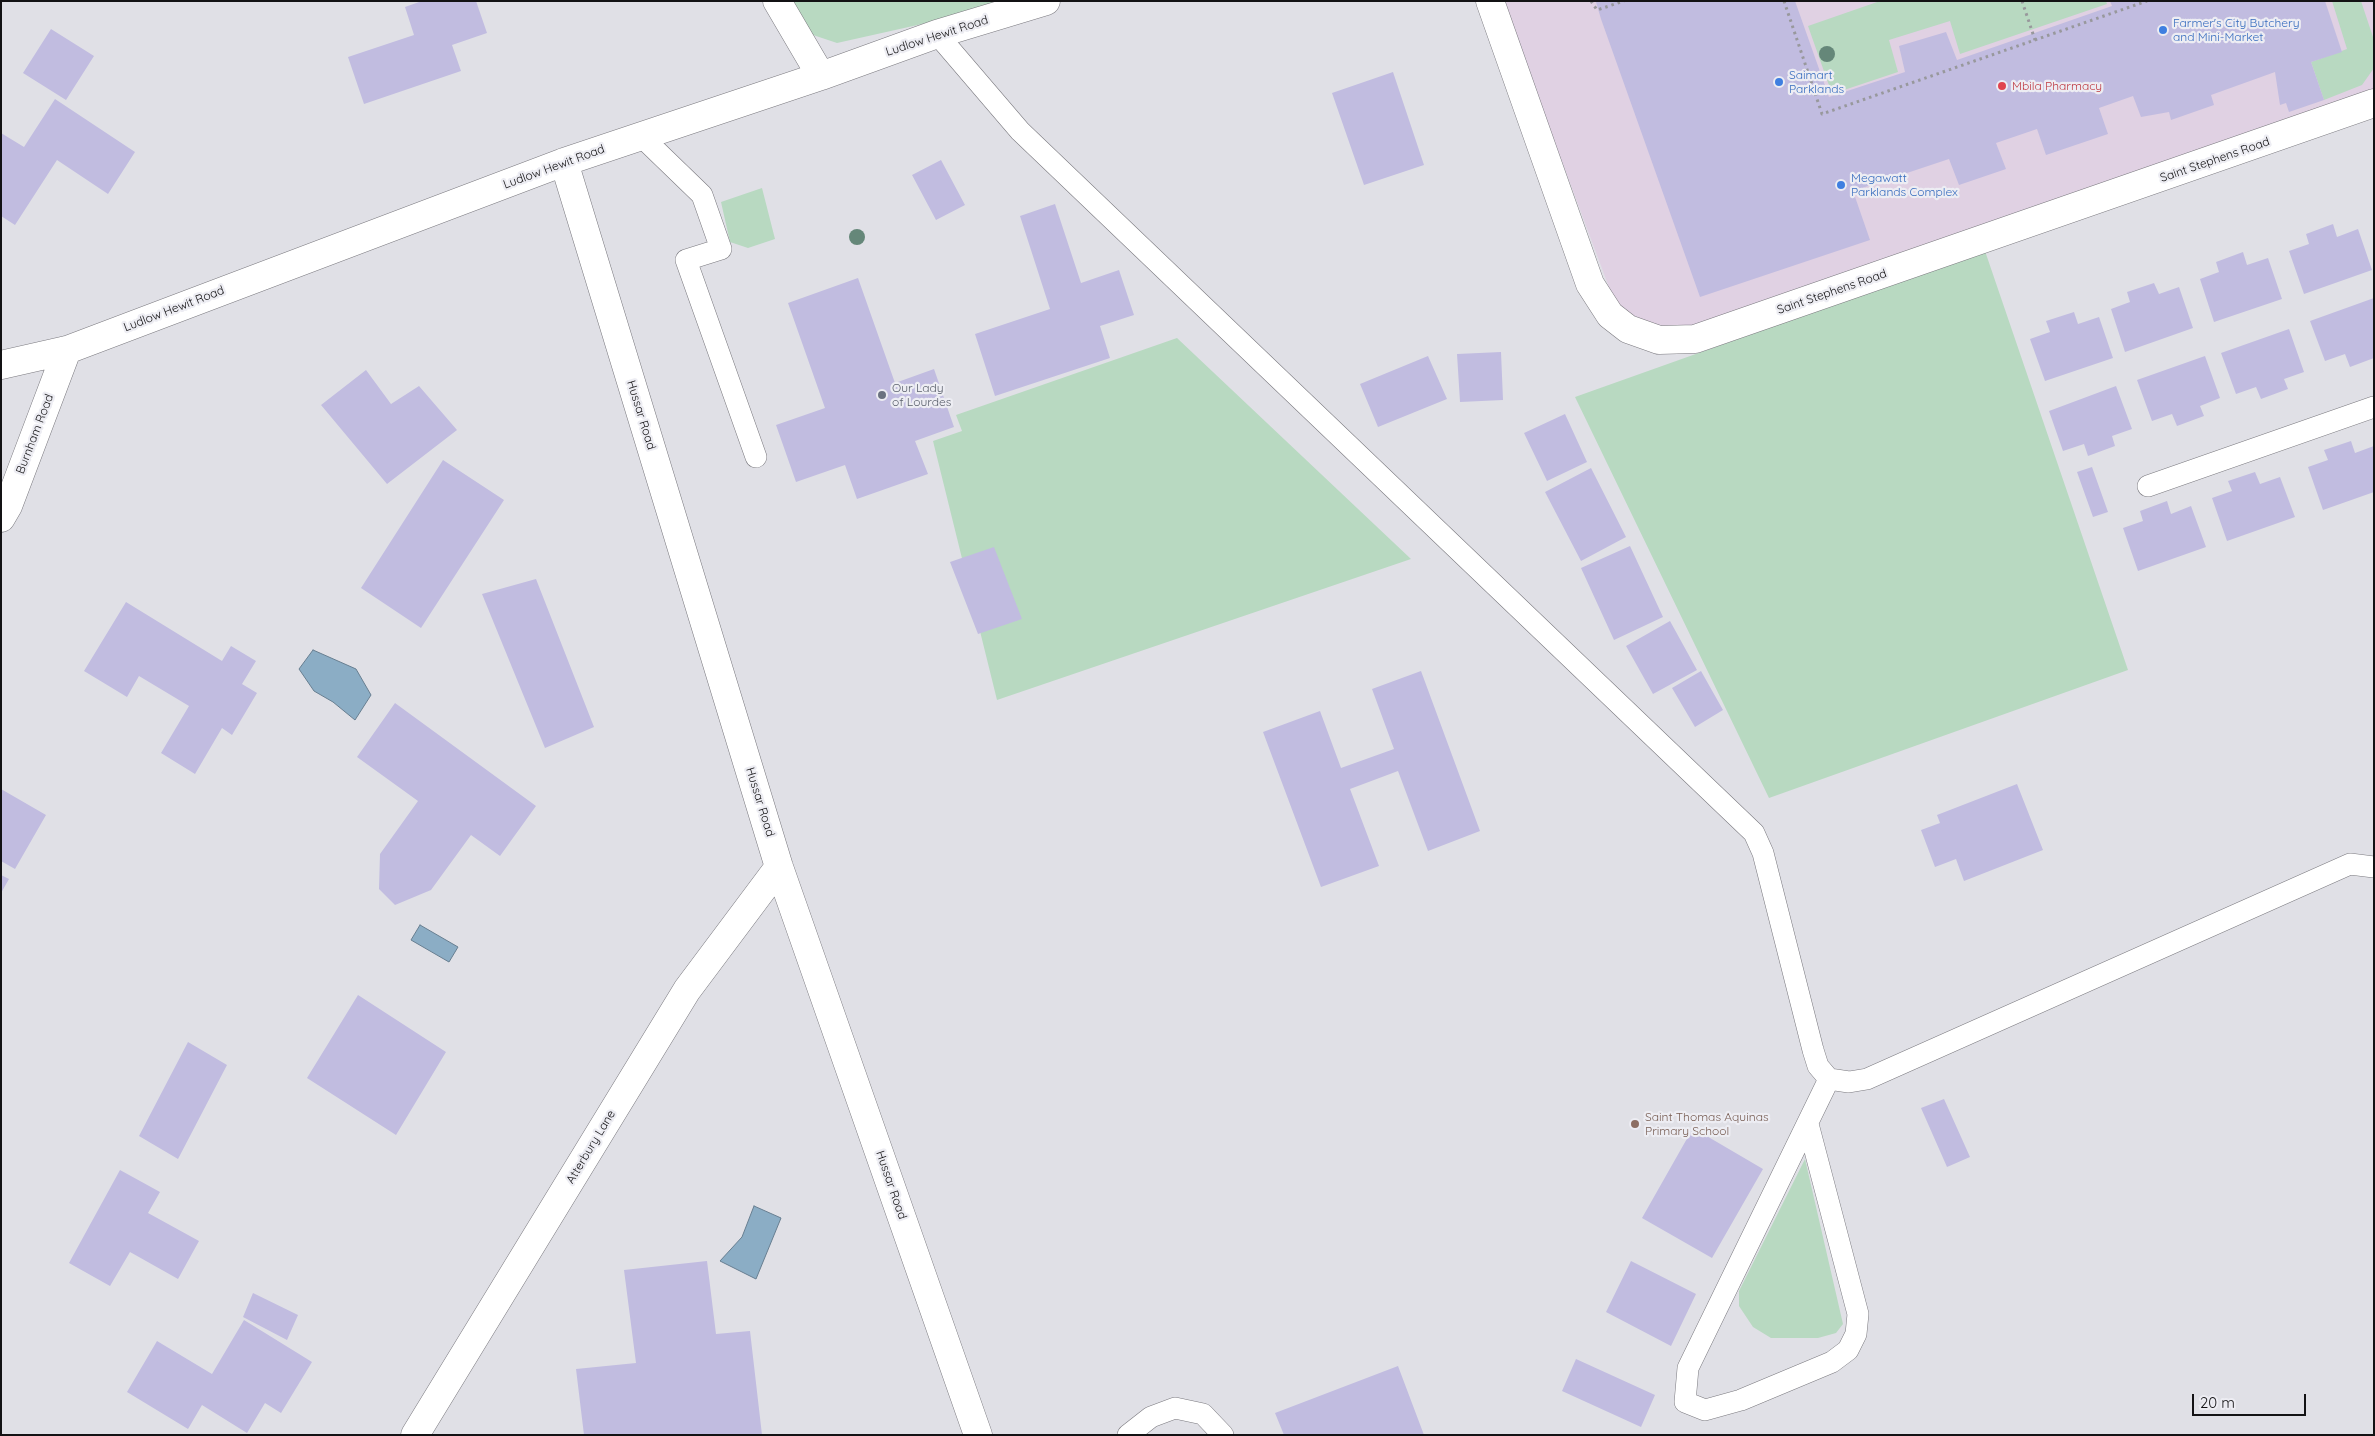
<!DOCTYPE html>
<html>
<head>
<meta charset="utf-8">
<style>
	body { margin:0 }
	#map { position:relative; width:2375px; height:1436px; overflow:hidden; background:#e0e0e6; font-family:Quicksand,sans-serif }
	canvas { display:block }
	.frame { position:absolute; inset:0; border:2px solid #131214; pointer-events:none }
	.scale { position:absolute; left:2192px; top:1394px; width:114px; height:22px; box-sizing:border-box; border:2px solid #131214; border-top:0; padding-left:6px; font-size:15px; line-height:18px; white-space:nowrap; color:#131214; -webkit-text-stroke:4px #ededf3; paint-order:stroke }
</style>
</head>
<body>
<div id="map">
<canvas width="2375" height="1436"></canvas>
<div class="frame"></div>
<div class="scale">20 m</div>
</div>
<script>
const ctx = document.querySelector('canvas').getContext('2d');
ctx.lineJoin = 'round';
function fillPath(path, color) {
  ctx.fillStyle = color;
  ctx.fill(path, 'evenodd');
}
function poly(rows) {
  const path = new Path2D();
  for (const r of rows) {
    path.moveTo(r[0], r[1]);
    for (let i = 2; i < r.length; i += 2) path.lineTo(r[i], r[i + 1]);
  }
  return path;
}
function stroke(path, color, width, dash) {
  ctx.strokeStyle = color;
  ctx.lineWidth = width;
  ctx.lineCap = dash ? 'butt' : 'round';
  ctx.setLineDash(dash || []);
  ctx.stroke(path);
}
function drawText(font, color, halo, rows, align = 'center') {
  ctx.font = font + ' Quicksand,sans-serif';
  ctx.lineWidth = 4.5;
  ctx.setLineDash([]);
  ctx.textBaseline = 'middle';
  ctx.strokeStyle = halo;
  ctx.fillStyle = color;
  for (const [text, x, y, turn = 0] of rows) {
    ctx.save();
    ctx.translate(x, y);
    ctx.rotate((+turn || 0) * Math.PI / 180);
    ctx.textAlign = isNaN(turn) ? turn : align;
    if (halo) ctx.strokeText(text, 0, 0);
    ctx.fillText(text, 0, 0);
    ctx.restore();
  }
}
fillPath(poly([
	[1502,1,2374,1,2374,94,1695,325,1662,330,1635,323,1613,298]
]), '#e0d1e3');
fillPath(poly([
	[788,1,1004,1,931,22,837,43,807,33],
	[1880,1,2106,1,2107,4,1960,54,1950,21,1889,40,1898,72,1832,94,1808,26],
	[2332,1,2361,1,2373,37,2374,68,2362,85,2324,100,2311,62,2347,49],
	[762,188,775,239,748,248,730,242,721,202],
	[1985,251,2128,670,1769,798,1575,397],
	[1177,338,1411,559,997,700,933,441,962,431,956,415],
	[1805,1159,1843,1324,1836,1333,1818,1338,1771,1338,1753,1327,1739,1306,1739,1291]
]), '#b8d9c1');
const water = poly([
	[313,650,356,669,371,695,355,720,333,702,314,691,299,669,313,650],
	[420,925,458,947,449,962,411,940,420,925],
	[754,1206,781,1218,756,1279,720,1261,742,1237,754,1206]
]);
fillPath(water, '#8badc5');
stroke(water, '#677e90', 1);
fillPath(poly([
	[422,1,476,1,487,33,452,45,461,71,364,104,348,57,414,35,405,7],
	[1599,1,1795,1,1829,97,1905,72,1899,46,1946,32,1957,60,2112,6,2110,1,2325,1,2342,52,2311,62,2324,100,2289,112,2286,103,2280,105,2275,72,2211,95,2214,105,2171,120,2169,112,2141,117,2133,96,2099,108,2108,134,2046,155,2037,129,1996,143,2006,169,1959,185,1949,159,1853,191,1870,240,1700,297,1601,19,1596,2],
	[51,29,94,56,66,100,23,73],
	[1393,72,1424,165,1364,185,1332,93],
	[55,99,135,152,108,194,57,160,15,225,1,216,1,133,24,147],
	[941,160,965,205,936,220,912,175],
	[1055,204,1081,283,1119,270,1134,315,1100,326,1110,358,995,396,975,334,1050,309,1020,216],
	[2333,224,2337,237,2358,229,2372,270,2304,294,2289,251,2309,244,2306,234],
	[2243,252,2247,265,2268,258,2282,299,2214,322,2200,279,2219,272,2216,262],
	[858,278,895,383,934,369,954,427,915,441,928,474,857,499,845,465,796,482,776,425,825,408,788,303],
	[2154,283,2159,294,2179,287,2193,328,2125,352,2111,309,2130,302,2127,292],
	[2374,298,2374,358,2350,367,2345,354,2325,361,2310,321],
	[2074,312,2078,324,2099,317,2113,358,2045,381,2030,339,2050,332,2046,321],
	[2289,329,2304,372,2284,379,2288,389,2261,399,2256,387,2236,394,2221,353],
	[1501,352,1503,400,1460,402,1457,354],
	[1428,356,1447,399,1378,427,1360,384],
	[2205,356,2220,398,2200,406,2204,416,2177,426,2172,414,2152,421,2137,380],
	[366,370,391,404,419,386,457,430,387,484,321,405],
	[2116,386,2132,429,2112,436,2115,446,2088,456,2084,444,2063,451,2049,411],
	[1565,414,1587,462,1547,481,1524,433],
	[2351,441,2355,453,2374,446,2374,492,2323,510,2308,467,2328,460,2324,450],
	[443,460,504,500,421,628,361,588],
	[2092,467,2108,512,2093,517,2077,472],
	[1591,468,1626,537,1581,561,1545,492],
	[2255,472,2260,484,2280,477,2295,517,2227,541,2212,498,2232,491,2228,481],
	[2167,501,2171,514,2191,506,2206,547,2138,571,2123,528,2143,521,2140,511],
	[1630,546,1663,617,1614,640,1581,568],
	[994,547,1022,619,978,634,950,562],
	[536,579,594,727,545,748,482,594],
	[126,602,222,661,231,646,256,661,242,684,257,693,232,735,222,728,195,774,161,753,189,706,139,676,127,697,84,671],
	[1670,621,1697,670,1653,694,1626,646],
	[1421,671,1480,831,1428,851,1398,771,1350,789,1379,866,1321,887,1263,732,1320,711,1341,768,1394,749,1372,689],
	[1701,671,1723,710,1695,727,1672,688],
	[395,703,536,806,500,856,471,835,431,890,395,905,379,889,380,854,418,801,357,757],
	[2017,784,2043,850,1964,881,1956,859,1935,867,1921,830,1940,823,1937,815],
	[1,789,46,815,15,869,1,861],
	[1,875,9,879,1,893],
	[358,995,446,1052,396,1135,307,1078],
	[188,1042,227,1065,178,1159,139,1136],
	[1944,1099,1970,1157,1947,1167,1921,1108],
	[1693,1128,1763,1169,1712,1258,1642,1218],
	[120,1170,160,1192,148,1213,199,1241,178,1279,130,1252,110,1286,69,1263],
	[707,1261,716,1334,750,1331,762,1435,584,1435,576,1369,636,1363,624,1270],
	[1631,1261,1696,1294,1671,1346,1606,1312],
	[253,1293,298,1315,287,1340,243,1317],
	[244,1320,312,1362,281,1413,265,1403,247,1433,202,1405,188,1429,127,1392,157,1341,212,1374],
	[1576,1359,1655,1395,1641,1427,1562,1391],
	[1398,1366,1424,1435,1284,1435,1275,1413]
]), '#c1bce0');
const service = poly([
	[937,34,1020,131,1754,833,1763,853,1813,1050,1818,1066,1829,1079,1849,1082,1867,1079,2350,864,2374,867],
	[641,136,702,195,721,249,686,260,756,457],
	[2148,486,2374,407],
	[1808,1124,1858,1314,1856,1334,1848,1350,1832,1362,1741,1400,1705,1410,1685,1402,1688,1368,1829,1079],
	[1128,1435,1151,1417,1175,1408,1203,1414,1223,1435]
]);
const minor = poly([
	[777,1,821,76],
	[1490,1,1590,284,1610,315,1628,329,1659,340,1695,339,2374,103],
	[564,162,779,867,978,1435],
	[1,365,67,350,564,162,821,76,937,34,1046,1],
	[1,518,8,506,67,350],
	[415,1435,687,990,779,867]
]);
stroke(service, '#7a797f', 22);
stroke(minor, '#7a797f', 29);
stroke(poly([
	[1591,1,1597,10,1624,1],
	[1784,1,1822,114,2147,1],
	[2022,1,2035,40]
]), '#98989c', 3, [2.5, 4]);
stroke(service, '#fff', 21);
stroke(minor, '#fff', 28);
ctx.fillStyle = '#658779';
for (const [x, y] of [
	[1827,54],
	[857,237]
]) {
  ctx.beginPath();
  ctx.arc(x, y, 8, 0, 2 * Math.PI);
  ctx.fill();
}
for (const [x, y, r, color] of [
	[2163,30,5,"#3f7fe0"],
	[1779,82,5,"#3f7fe0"],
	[2002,86,5,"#e0444e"],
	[1841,185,5,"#3f7fe0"],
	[882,395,5,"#6b7280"],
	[1635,1124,5,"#8d6e63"]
]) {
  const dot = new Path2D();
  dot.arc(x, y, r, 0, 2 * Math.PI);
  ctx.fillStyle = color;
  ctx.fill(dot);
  stroke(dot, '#ededf3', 2);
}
drawText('12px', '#366cbe', '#ededf3', [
	["Farmer's City Butchery",2173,23],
	["and Mini-Market",2173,37],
	["Saimart",1789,75],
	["Parklands",1789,89],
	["Megawatt",1851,178],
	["Parklands Complex",1851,192]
], 'left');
drawText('12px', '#131214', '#ededf3', [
	["Ludlow Hewit Road",937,36,-18],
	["Saint Stephens Road",2215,160,-19],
	["Ludlow Hewit Road",554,167,-20],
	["Saint Stephens Road",1832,292,-19],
	["Ludlow Hewit Road",174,309,-21],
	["Hussar Road",641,415,73],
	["Burnham Road",35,434,-69],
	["Hussar Road",760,802,73],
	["Atterbury Lane",591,1147,-59],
	["Hussar Road",891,1185,71]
]);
drawText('12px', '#be3a42', '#ededf3', [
	["Mbila Pharmacy",2012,86]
], 'left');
drawText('12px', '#5b616d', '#ededf3', [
	["Our Lady",892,388],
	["of Lourdes",892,402]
], 'left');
drawText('12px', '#785e54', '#ededf3', [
	["Saint Thomas Aquinas",1645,1117],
	["Primary School",1645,1131]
], 'left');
</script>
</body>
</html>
